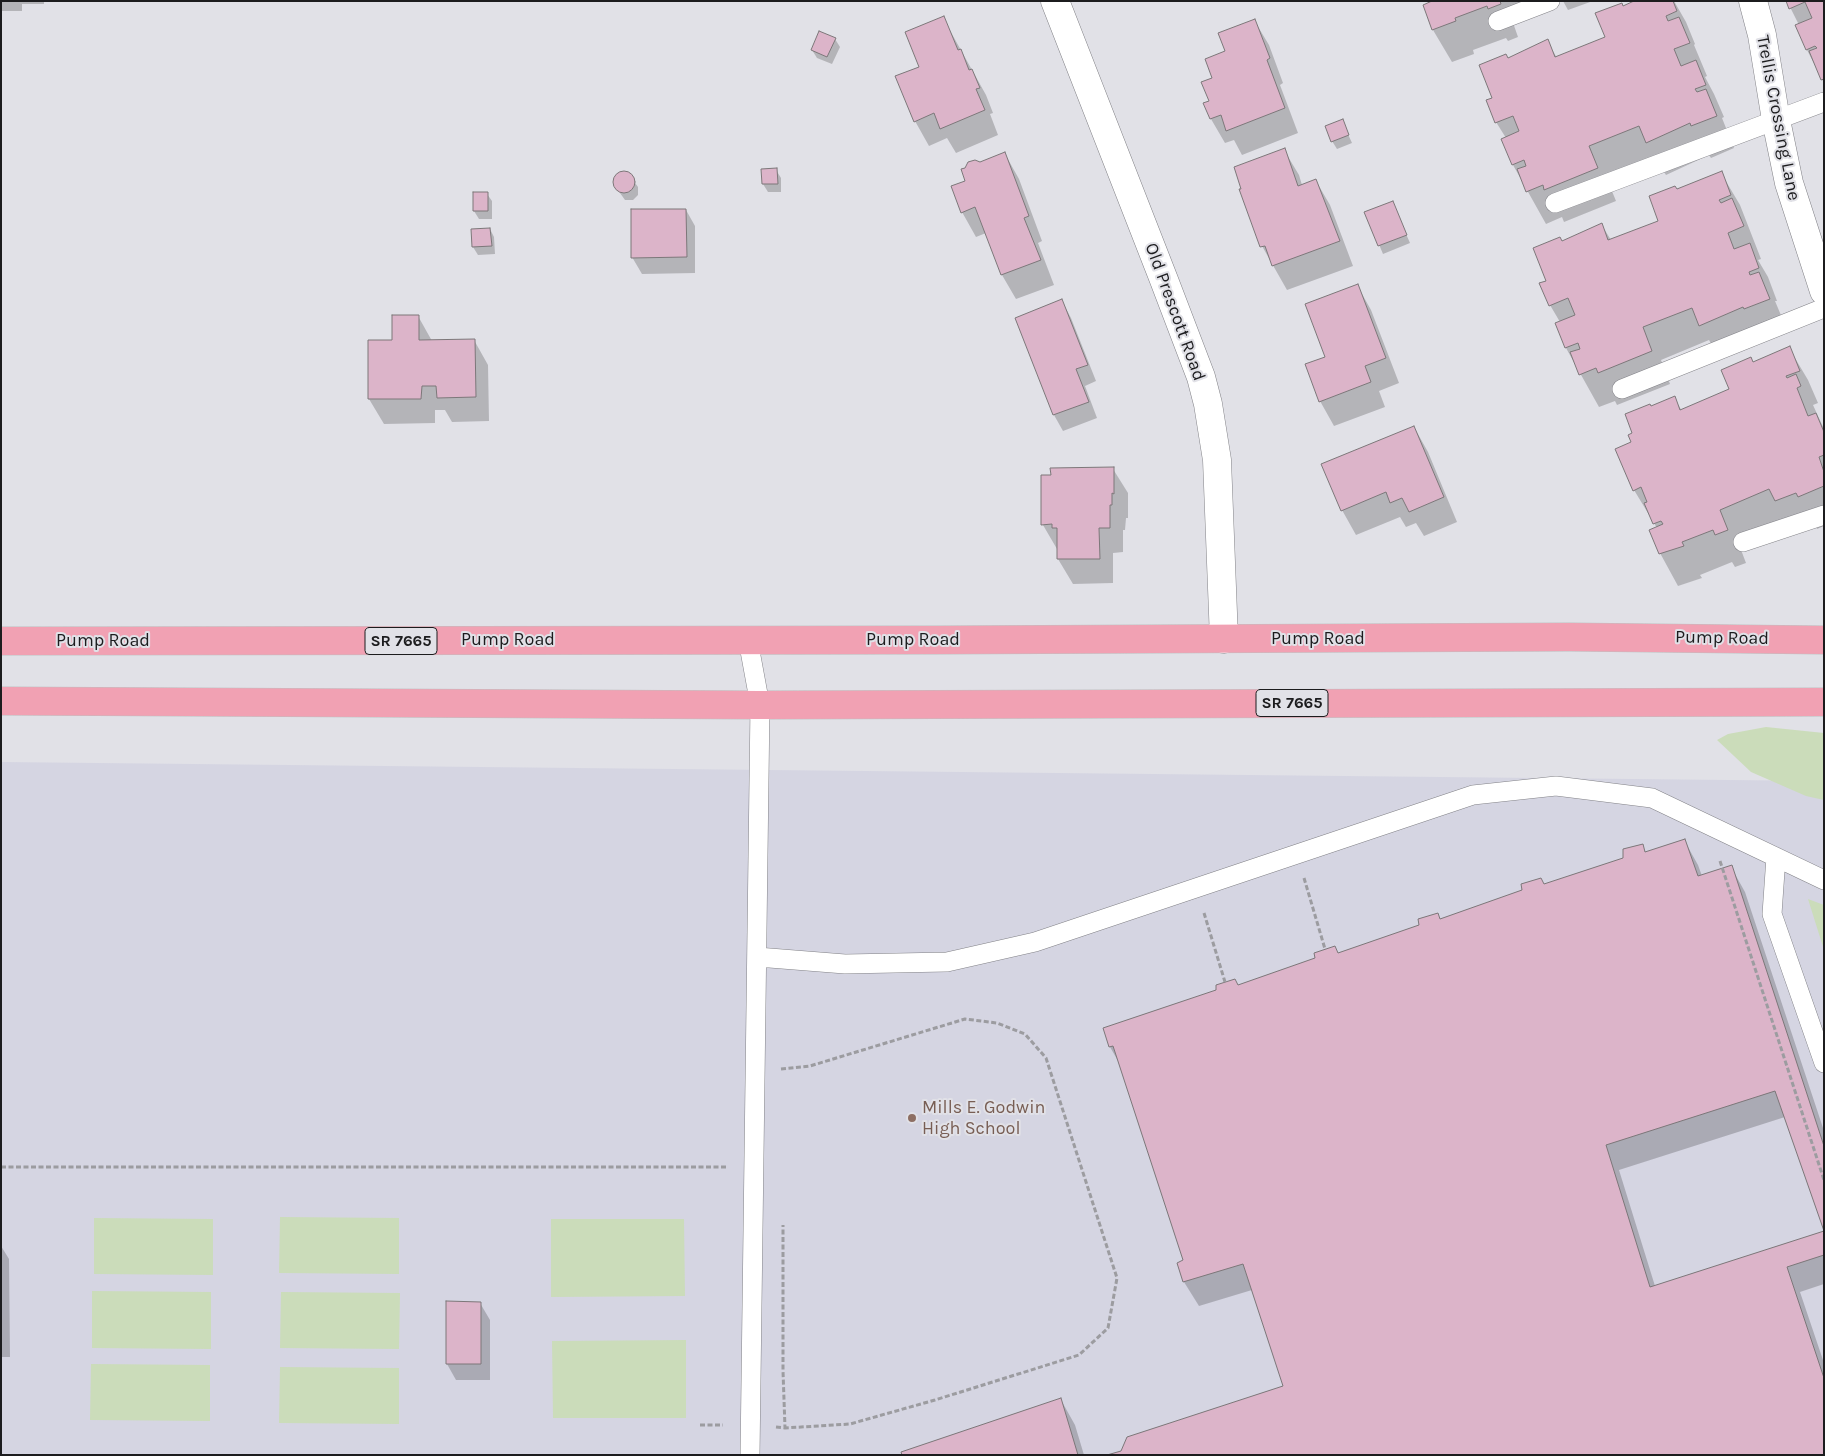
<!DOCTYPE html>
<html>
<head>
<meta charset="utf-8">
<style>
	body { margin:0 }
	#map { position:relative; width:1825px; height:1456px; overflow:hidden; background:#e1e1e7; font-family:Karla,sans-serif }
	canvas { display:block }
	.frame { position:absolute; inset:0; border:2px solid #1c1c1e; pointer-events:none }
</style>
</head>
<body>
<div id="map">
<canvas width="1825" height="1456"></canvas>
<div class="frame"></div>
</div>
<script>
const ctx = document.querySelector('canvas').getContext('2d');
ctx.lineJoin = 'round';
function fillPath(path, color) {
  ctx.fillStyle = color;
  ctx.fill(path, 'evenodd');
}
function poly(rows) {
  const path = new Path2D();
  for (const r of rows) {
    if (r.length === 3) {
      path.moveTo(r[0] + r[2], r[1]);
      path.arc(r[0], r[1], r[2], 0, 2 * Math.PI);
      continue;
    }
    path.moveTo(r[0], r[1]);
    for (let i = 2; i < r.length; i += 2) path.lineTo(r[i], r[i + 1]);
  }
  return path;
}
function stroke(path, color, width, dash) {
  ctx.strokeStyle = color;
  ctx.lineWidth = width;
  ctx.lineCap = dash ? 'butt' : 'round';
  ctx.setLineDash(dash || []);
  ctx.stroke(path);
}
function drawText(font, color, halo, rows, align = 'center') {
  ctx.font = font + ' Karla,sans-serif';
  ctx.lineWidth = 4;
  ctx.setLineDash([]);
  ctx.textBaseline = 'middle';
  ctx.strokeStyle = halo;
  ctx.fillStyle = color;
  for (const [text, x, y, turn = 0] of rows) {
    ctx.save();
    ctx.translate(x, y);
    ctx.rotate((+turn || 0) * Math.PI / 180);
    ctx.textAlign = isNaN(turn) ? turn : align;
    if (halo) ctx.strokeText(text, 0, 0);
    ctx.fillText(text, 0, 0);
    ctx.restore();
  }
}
fillPath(poly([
	[1,762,1824,781,1824,1455,1,1455]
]), '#d5d5e2');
fillPath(poly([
	[1766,727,1824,733,1824,800,1806,796,1751,772,1717,740,1728,734],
	[1808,899,1824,905,1824,950],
	[280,1217,399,1218,399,1274,279,1273],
	[94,1218,213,1219,213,1275,94,1274],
	[551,1219,684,1219,685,1296,551,1297],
	[92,1291,211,1292,211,1349,92,1348],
	[281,1292,400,1293,399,1349,280,1348],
	[686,1340,686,1418,553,1418,552,1341],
	[91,1364,210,1365,210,1421,90,1420],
	[280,1367,399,1368,399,1424,279,1423]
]), '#cbdcba');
fillPath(poly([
	[1,1,44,1,44,4,22,4,22,11,1,11],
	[1436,1,1553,1,1511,17,1518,37,1508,41,1506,38,1473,50,1474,54,1452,62,1433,30,1424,5],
	[1563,1,1593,1,1568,10],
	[1637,1,1674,1,1686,22,1695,44,1694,45,1707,76,1705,77,1714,94,1724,117,1722,118,1734,148,1711,158,1709,155,1666,175,1656,159,1607,179,1616,201,1564,222,1562,217,1546,224,1513,165,1506,138,1496,122,1494,98,1508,59,1547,41,1557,58,1606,38,1623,7],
	[1787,1,1824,1,1824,83,1807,50,1799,25],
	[943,18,986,95,993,113,990,114,998,135,956,153,947,138,929,146,915,121,920,67],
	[1254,20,1269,45,1283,83,1280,85,1298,133,1242,155,1234,140,1225,143,1211,119,1205,103,1210,101,1214,79,1226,52],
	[835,39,840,47,832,64,817,58,812,50],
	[1342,121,1352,143,1337,149,1332,141],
	[1284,150,1299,175,1302,185,1316,181,1330,205,1353,266,1287,290,1262,246],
	[1005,154,1019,179,1042,241,1038,243,1054,285,1016,299,1002,275,986,233,976,237,962,212,966,182,980,163],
	[776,170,781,178,781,192,768,192,763,184,762,171],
	[620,173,628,173,638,187,638,195,633,200,625,200,615,186,615,178],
	[1721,173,1740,205,1761,259,1758,260,1768,277,1777,301,1775,301,1788,332,1719,358,1709,340,1661,360,1670,384,1617,405,1615,401,1599,407,1566,348,1560,322,1550,305,1548,282,1562,242,1601,224,1611,240,1660,221,1676,190],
	[474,194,487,194,492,201,492,219,479,219,474,211],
	[1392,202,1410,243,1383,254,1366,213],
	[686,210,695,226,695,273,642,274,632,257],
	[490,229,494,237,495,254,478,255,473,247,472,230],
	[1357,285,1371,310,1399,383,1379,391,1385,407,1334,426,1320,401,1327,357],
	[1062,301,1071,318,1096,381,1085,386,1097,418,1063,431,1054,415,1016,319],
	[418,316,432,341,474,340,488,365,489,421,452,422,445,410,435,410,435,423,384,424,369,399,393,341],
	[1789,348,1808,380,1818,403,1813,405,1824,429,1824,526,1817,529,1815,525,1738,542,1746,563,1735,567,1732,562,1700,575,1702,578,1678,586,1660,553,1657,528,1634,490,1634,433,1651,408,1674,398,1682,411,1731,390,1753,363],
	[1414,427,1428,452,1457,522,1424,536,1416,523,1406,527,1400,517,1356,535,1342,510],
	[1113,469,1128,493,1128,518,1126,518,1125,530,1123,530,1123,552,1113,553,1113,583,1073,584,1058,559,1059,549,1057,549,1043,525],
	[1684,840,1698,865,1702,876,1731,867,1745,892,1824,1131,1824,1227,1785,1117,1619,1170,1655,1286,1824,1233,1824,1284,1800,1292,1824,1363,1824,1455,1284,1386,1252,1290,1199,1306,1184,1282,1179,1264,1185,1261,1121,1066,1110,1047,1104,1029,1338,954,1625,859,1642,846,1646,853],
	[1,1246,9,1259,10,1357,1,1357],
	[480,1303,490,1320,490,1380,456,1380,447,1364],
	[1061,1400,1075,1425,1084,1455,903,1455]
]), '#0003');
const building = poly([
	[1432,1,1500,1,1501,4,1488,9,1487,6,1455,18,1456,21,1432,30,1423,5,1432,1],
	[1634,1,1673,1,1677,11,1666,16,1668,21,1679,17,1690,43,1674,49,1681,66,1696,60,1706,85,1695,89,1697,92,1706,89,1717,116,1691,126,1690,123,1646,143,1639,126,1589,146,1598,168,1544,190,1543,185,1526,192,1517,169,1526,166,1524,160,1512,165,1501,139,1519,131,1513,116,1495,123,1486,100,1492,98,1479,65,1506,54,1508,58,1548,39,1555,57,1605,37,1595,13,1622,3,1623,6,1634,1],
	[1786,1,1824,1,1824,79,1821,80,1809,51,1817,48,1815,46,1806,50,1795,25,1812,18,1805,2,1789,9,1786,1],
	[944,16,958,50,961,49,969,70,972,69,980,88,976,89,985,110,940,129,934,113,914,122,895,76,919,67,905,32,944,16],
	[1255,19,1270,58,1267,60,1285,108,1226,131,1221,115,1210,119,1203,103,1209,101,1201,82,1212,78,1205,59,1225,51,1218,33,1255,19],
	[819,31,836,38,827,57,811,50,819,31],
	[1343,119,1349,135,1331,142,1325,126,1343,119],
	[1285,148,1298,186,1316,179,1340,241,1272,266,1265,246,1260,247,1239,189,1241,189,1234,167,1285,148],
	[1005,152,1029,216,1024,218,1041,260,1001,275,975,207,961,213,951,186,965,181,961,169,965,168,968,162,975,160,980,162,1005,152],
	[777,168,778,184,762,184,761,169,777,168],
	[1722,171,1731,195,1719,200,1721,203,1732,198,1744,226,1728,233,1734,249,1750,243,1759,268,1749,272,1750,275,1759,272,1770,299,1744,309,1743,307,1699,326,1692,308,1643,327,1652,351,1598,373,1596,368,1579,375,1570,352,1580,349,1578,343,1565,348,1555,323,1575,315,1568,298,1549,306,1539,283,1546,281,1533,248,1560,237,1562,241,1602,223,1608,240,1658,221,1649,196,1675,186,1677,189,1722,171],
	[624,182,11],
	[473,192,488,192,488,211,473,211,473,192],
	[1393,201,1407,235,1378,246,1364,212,1393,201],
	[631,209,686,209,687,257,631,258,631,209],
	[490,228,492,246,472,247,471,229,490,228],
	[1358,284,1386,358,1365,366,1371,382,1319,402,1305,364,1325,357,1305,304,1358,284],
	[1062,299,1088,365,1076,369,1089,402,1053,415,1015,318,1062,299],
	[392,315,419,315,419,340,475,339,476,397,437,398,436,386,422,386,421,399,368,399,368,340,392,340,392,315],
	[1790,346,1800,371,1786,376,1787,378,1796,374,1801,386,1797,388,1808,416,1816,413,1824,432,1824,455,1819,457,1824,472,1824,486,1798,497,1796,493,1775,501,1769,489,1720,510,1728,530,1715,535,1713,530,1682,542,1684,546,1659,554,1649,530,1663,524,1661,521,1653,524,1644,503,1647,502,1641,487,1633,491,1615,449,1631,442,1628,435,1632,433,1625,414,1650,404,1651,406,1675,396,1680,410,1729,389,1721,370,1751,357,1753,362,1790,346],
	[1414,426,1444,497,1409,512,1402,498,1390,503,1386,492,1341,511,1321,464,1414,426],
	[1114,467,1114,494,1112,493,1112,505,1110,505,1110,528,1099,528,1100,559,1057,559,1057,528,1052,528,1052,524,1041,525,1041,475,1051,475,1050,468,1114,467],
	[1685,839,1698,876,1732,865,1824,1146,1824,1231,1775,1091,1606,1145,1650,1287,1824,1231,1824,1255,1787,1267,1824,1378,1824,1455,1107,1455,1121,1451,1127,1437,1283,1386,1243,1264,1183,1282,1177,1263,1183,1260,1113,1046,1109,1047,1103,1028,1216,990,1216,985,1235,979,1238,985,1315,958,1314,953,1335,946,1338,953,1419,925,1418,919,1438,913,1440,919,1522,890,1521,884,1541,878,1544,884,1623,858,1623,849,1643,844,1645,852,1685,839],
	[446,1301,481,1302,481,1364,446,1364,446,1301],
	[1061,1398,1078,1455,902,1455,901,1452,1061,1398]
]);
fillPath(building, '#dcb4c9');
stroke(building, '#7c7779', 1);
const lane = poly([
	[1498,21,1550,1],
	[1555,203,1824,102],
	[1622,389,1824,308],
	[1743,542,1824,515],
	[748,640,760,705,750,1455],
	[1776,857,1772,914,1824,1063],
	[757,957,845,964,947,962,1035,942,1473,795,1556,786,1652,798,1824,880]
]);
const street = poly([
	[1055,1,1164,280,1201,377,1208,404,1217,460,1224,639],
	[1753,1,1762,35,1776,120,1789,183,1824,291]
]);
const primary = poly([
	[1,641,937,640,1569,637,1824,640],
	[1,701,760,705,1824,702]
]);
stroke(lane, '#828287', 20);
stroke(street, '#828287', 29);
stroke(primary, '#bfbfc0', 29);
stroke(poly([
	[1720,861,1824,1180],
	[1304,878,1325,949],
	[1204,913,1225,982],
	[781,1069,810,1066,965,1019,997,1023,1025,1034,1046,1058,1117,1278,1108,1328,1079,1355,935,1400,850,1424,785,1428],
	[1,1167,728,1167],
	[700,1425,723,1425],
	[776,1427,785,1428,783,1371,783,1225]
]), '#9c9ca0', 3, [5, 2.5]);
stroke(lane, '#fff', 19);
stroke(street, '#fff', 28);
stroke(primary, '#f1a1b3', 28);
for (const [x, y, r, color] of [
	[912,1118,5,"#8d6e63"]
]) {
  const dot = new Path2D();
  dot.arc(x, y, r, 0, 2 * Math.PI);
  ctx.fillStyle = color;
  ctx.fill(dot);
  stroke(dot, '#e1e1e7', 2);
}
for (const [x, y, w] of [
	[401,641,72],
	[1292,703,72]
]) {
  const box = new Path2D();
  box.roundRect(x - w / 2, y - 13.5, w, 27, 4);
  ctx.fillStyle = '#e1e1e7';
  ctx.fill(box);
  stroke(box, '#1c1c1e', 1);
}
drawText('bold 16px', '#1c1c1e', null, [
	["SR 7665",401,641],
	["SR 7665",1292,703]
]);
drawText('18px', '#1c1c1e', '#e1e1e7', [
	["Trellis Crossing Lane",1778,118,79],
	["Old Prescott Road",1175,312,70],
	["Pump Road",1722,638,1],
	["Pump Road",1318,639],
	["Pump Road",508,640],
	["Pump Road",913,640],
	["Pump Road",103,641]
]);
drawText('18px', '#785e54', '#e1e1e7', [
	["Mills E. Godwin",922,1108],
	["High School",922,1129]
], 'left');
</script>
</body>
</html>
